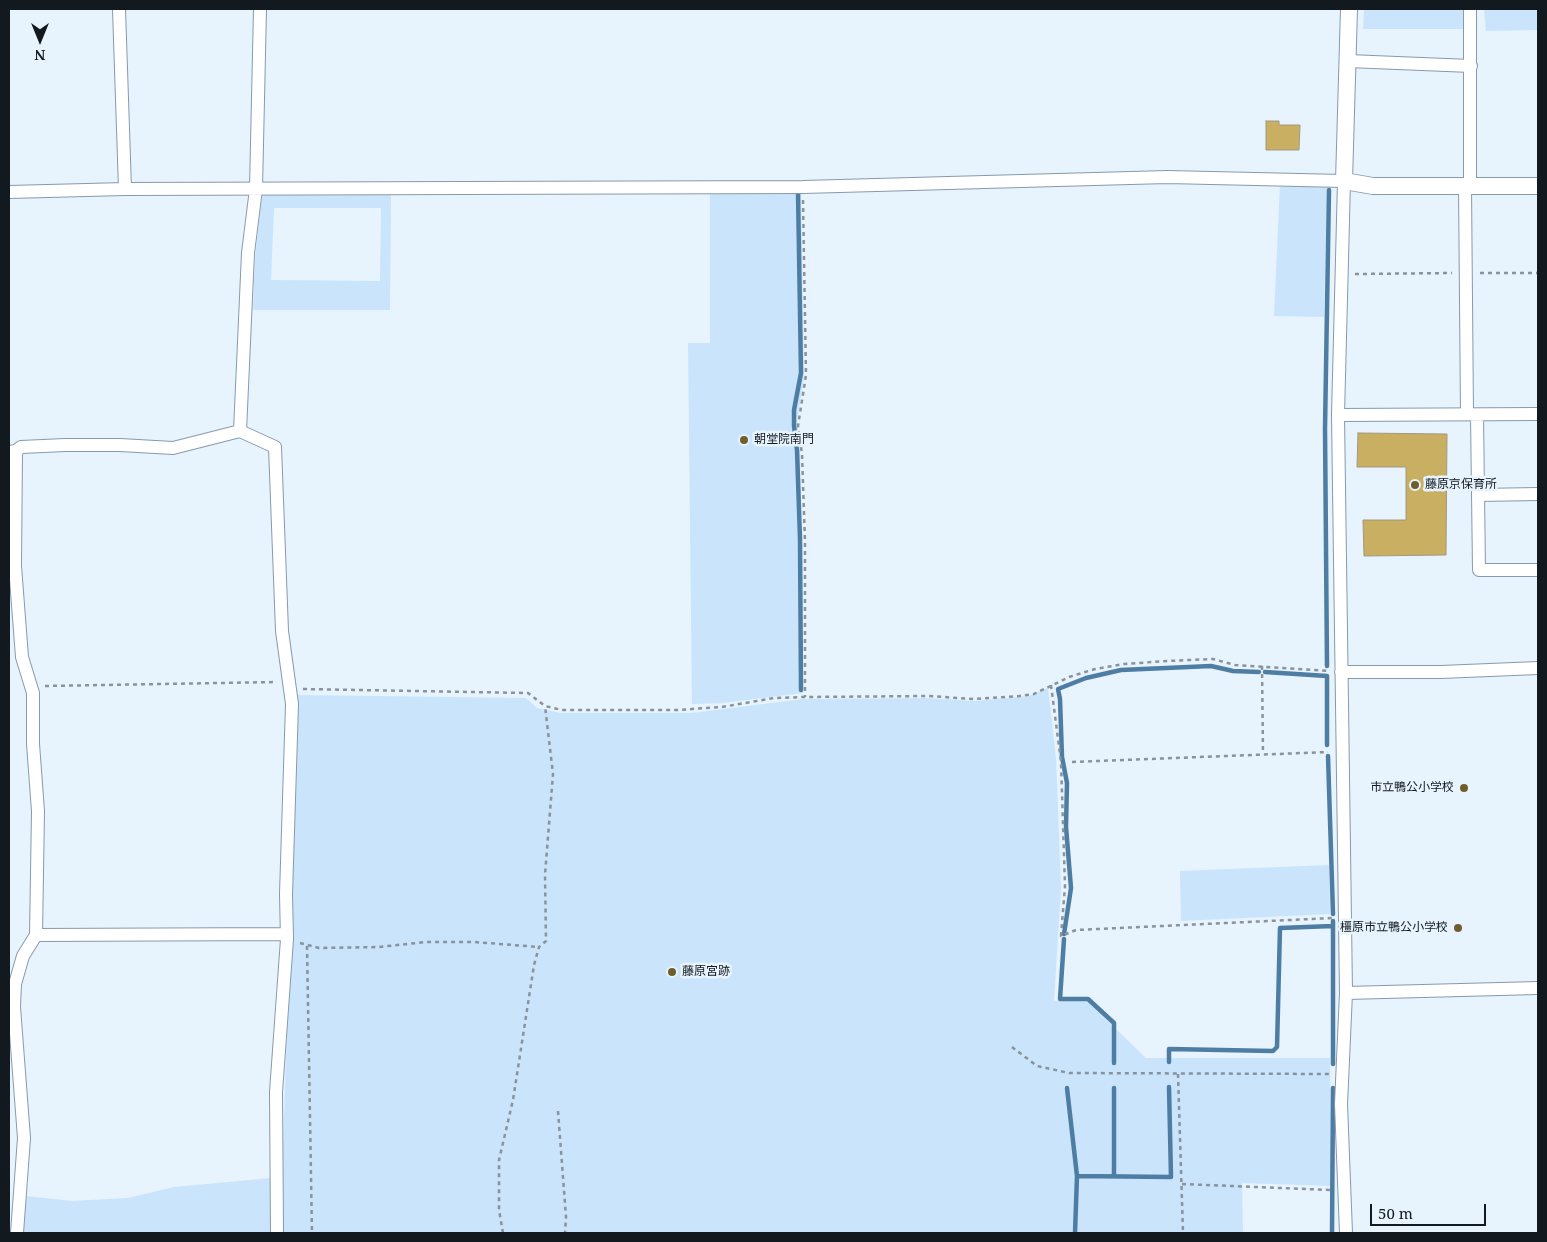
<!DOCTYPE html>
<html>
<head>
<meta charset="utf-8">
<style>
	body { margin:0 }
	#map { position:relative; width:1547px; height:1242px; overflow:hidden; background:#e7f3fd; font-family:"Noto Serif",serif }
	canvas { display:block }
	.frame { position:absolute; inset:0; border:10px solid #12191f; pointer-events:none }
	.north { position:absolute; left:15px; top:15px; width:50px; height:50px; -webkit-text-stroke:4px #e7f3fd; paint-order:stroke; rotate:180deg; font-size:14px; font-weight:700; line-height:20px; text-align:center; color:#12191f }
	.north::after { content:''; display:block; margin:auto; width:18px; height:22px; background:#12191f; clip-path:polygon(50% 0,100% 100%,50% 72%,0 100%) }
	.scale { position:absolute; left:1370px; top:1204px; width:116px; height:22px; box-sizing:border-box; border:2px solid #12191f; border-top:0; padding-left:6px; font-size:15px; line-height:18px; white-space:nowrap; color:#12191f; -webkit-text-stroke:4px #e7f3fd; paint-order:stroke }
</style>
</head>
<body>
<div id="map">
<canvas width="1547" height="1242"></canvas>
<div class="frame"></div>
<div class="north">N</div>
<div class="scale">50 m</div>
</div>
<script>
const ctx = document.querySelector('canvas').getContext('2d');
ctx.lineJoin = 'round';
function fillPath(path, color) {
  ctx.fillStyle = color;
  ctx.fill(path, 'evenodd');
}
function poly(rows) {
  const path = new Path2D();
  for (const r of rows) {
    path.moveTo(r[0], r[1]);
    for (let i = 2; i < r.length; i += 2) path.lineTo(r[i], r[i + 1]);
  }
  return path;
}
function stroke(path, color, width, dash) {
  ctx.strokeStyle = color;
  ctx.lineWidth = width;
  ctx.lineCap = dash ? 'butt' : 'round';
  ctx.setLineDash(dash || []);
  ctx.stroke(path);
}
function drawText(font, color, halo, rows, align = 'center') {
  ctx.font = font + ' "Noto Serif","Noto Sans JP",serif';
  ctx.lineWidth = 5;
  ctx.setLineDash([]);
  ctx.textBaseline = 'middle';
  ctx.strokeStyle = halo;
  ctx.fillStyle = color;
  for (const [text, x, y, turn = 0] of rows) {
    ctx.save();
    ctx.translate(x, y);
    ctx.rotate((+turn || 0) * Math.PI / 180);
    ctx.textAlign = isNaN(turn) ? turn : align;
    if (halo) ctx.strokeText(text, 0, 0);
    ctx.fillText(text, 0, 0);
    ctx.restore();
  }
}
fillPath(poly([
	[1364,9,1464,9,1465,29,1363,29],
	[1484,9,1538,9,1538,30,1486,31],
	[1280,184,1327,184,1324,317,1274,316],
	[710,191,801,191,804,376,797,422,800,452,803,693,723,703,692,704,688,343,710,343],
	[391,193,390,310,253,310,255,258,262,194],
	[274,208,381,208,380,281,271,280],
	[1048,688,1056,759,1061,888,1054,1001,1085,999,1146,1058,1330,1058,1331,1186,1242,1183,1243,1233,23,1233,26,1196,72,1201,128,1198,174,1187,282,1177,298,695,526,698,537,708,561,713,692,713,803,699,925,698,975,701,1029,696],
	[1329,865,1330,914,1181,921,1180,871]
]), '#cae4fc');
stroke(poly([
	[798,192,801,373,794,410,794,426,797,450,800,539,801,690],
	[1327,666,1325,428,1329,190],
	[1265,672,1327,676],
	[1327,676,1327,745],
	[1328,756,1333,914],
	[1064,934,1071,888,1066,827,1067,783,1062,757,1060,699,1058,689,1086,678,1121,670,1211,666,1233,671,1259,672],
	[1064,939,1060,999,1088,999,1114,1023,1114,1063],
	[1169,1062,1169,1049,1273,1051,1277,1047,1280,928,1333,926],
	[1333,1064,1333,921],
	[1067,1088,1077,1176],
	[1114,1088,1114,1176],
	[1075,1233,1077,1176,1171,1177,1169,1087],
	[1332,1233,1333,1088]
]), '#4e7da4', 4.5);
const building = poly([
	[1266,121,1279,121,1279,125,1300,125,1299,150,1266,150,1266,121],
	[1358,433,1447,434,1446,555,1364,556,1363,520,1406,520,1406,467,1357,467,1358,433]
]);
fillPath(building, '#c9af61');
stroke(building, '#a09882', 1);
const minor = poly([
	[119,9,125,189],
	[1470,9,1470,186],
	[1348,61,1471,66],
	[1465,186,1467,414],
	[9,192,125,189,803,187,1167,177,1344,181,1338,415,1346,993,1341,1104,1346,1233],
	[1338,415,1538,414],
	[1477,415,1479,570,1538,570],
	[240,431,248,253,256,189,260,9],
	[16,451,15,566,22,657,33,693,33,744,38,811,36,935,23,956,15,984,14,1007,24,1138,17,1233],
	[9,452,16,451,21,447,65,445,120,445,173,448,240,431,275,447,282,631,292,704,286,894,287,939,276,1092,277,1233],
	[1478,495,1538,494],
	[1341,672,1441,672,1538,668],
	[36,935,287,934],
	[1346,993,1538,988]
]);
const tertiary = poly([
	[1349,9,1344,181,1373,186,1538,186]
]);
stroke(minor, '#879aab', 14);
stroke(tertiary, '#879aab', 18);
stroke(poly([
	[803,200,806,375,798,426,802,454,805,542,805,697],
	[1480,273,1538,273],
	[1355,274,1452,273],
	[1262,666,1263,754],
	[1051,685,1061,762,1065,886,1061,936,1076,930,1332,918],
	[45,686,277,682],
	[303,689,528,693,545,706,562,710,677,710,722,707,774,698,805,697,928,696,974,699,1019,696,1034,694,1069,677,1095,669,1124,664,1167,661,1213,659,1235,665,1329,671],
	[1072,762,1328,752],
	[300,943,319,948,379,947,426,942,474,942,539,947],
	[307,946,312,1233],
	[1012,1047,1037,1066,1069,1073,1329,1074],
	[1178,1074,1183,1233],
	[558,1111,566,1217,565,1233],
	[1182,1184,1330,1190],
	[503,1233,499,1210,499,1160,513,1100,534,965,539,947,546,941,545,875,553,774,545,706]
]), '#89939b', 2.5, [4, 4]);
stroke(minor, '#fff', 12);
stroke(tertiary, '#fff', 16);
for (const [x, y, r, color] of [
	[744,440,5,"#6e5e2b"],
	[1415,485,5,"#6e5e2b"],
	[1464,788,5,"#6e5e2b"],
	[1458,928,5,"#6e5e2b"],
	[672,972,5,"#6e5e2b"]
]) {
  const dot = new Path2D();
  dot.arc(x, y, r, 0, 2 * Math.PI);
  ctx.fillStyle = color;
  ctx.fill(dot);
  stroke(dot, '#e7f3fd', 2);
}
drawText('12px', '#12191f', '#e7f3fd', [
	["朝堂院南門",754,440],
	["藤原京保育所",1425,485],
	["市立鴨公小学校",1454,788,"right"],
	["橿原市立鴨公小学校",1448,928,"right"],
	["藤原宮跡",682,972]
], 'left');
</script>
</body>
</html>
